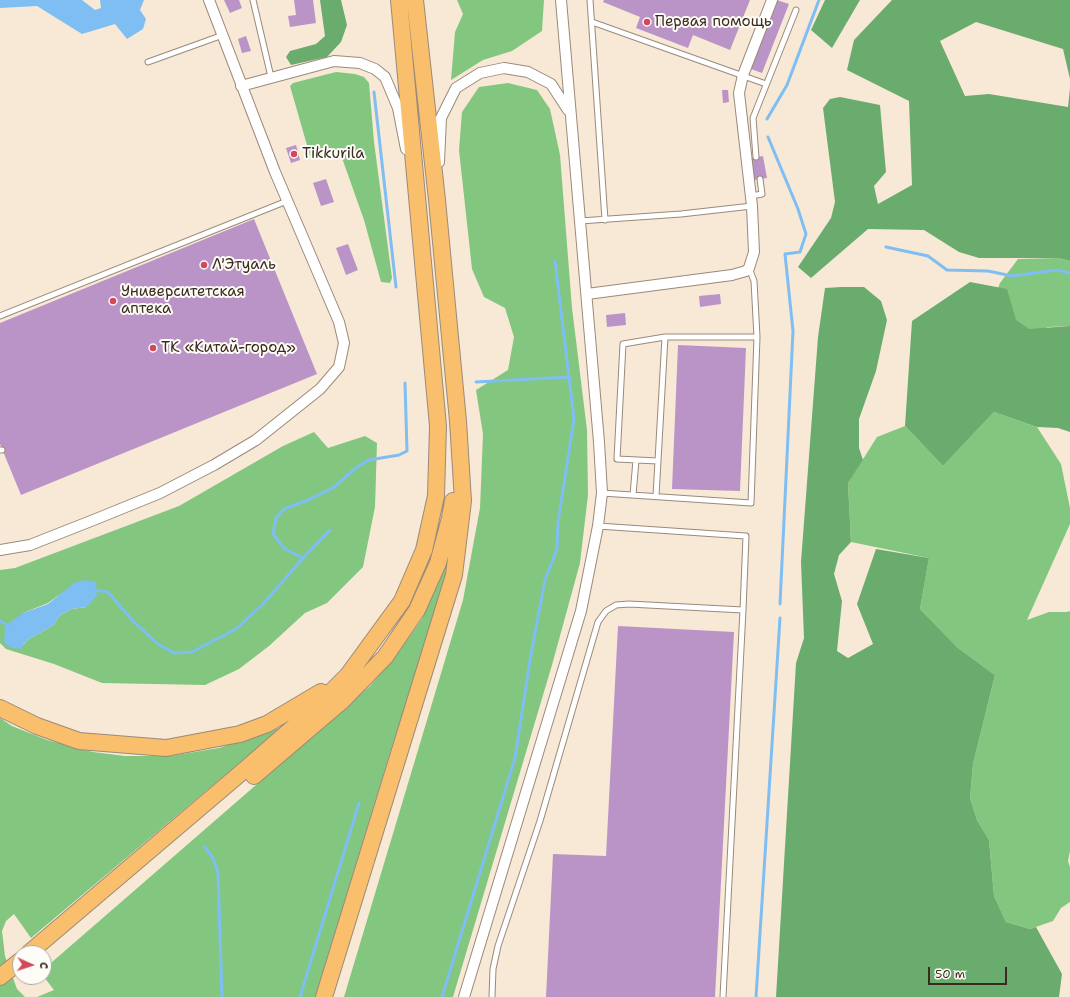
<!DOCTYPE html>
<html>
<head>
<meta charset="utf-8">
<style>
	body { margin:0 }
	#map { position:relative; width:1070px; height:997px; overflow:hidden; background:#f8e9d6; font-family:"Shantell Sans",sans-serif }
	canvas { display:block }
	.north { position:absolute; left:12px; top:945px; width:40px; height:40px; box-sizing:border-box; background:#fdfcf7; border:1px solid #afa8a0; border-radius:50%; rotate:93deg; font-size:11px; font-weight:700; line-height:16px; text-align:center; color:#3b2a1e }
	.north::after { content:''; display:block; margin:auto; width:14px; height:18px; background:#d1495b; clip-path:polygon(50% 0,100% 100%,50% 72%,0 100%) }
	.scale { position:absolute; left:928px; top:967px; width:79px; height:18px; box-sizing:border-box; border:2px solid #3b2a1e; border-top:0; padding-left:5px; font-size:12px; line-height:14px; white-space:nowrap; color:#3b2a1e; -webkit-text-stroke:3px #fdfcf7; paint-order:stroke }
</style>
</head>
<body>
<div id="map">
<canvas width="1070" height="997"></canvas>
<div class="north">С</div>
<div class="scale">50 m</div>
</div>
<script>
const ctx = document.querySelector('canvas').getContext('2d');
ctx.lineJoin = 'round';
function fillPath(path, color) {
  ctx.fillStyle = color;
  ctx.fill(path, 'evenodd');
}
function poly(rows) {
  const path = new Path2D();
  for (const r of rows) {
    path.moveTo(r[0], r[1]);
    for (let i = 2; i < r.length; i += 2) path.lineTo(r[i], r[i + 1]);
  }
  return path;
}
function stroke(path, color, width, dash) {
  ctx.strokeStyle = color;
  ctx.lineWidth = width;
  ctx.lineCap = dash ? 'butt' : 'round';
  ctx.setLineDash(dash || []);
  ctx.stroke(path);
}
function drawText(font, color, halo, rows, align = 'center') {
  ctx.font = font + ' "Shantell Sans",sans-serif';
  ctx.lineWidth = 4;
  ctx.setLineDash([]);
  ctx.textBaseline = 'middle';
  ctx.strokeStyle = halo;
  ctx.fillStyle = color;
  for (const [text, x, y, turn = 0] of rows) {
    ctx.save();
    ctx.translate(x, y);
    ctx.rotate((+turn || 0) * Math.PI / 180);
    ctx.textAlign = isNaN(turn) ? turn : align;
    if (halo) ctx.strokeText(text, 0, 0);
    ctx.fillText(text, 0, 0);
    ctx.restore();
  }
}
fillPath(poly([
	[457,0,544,0,542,31,512,51,483,60,451,80,455,32,463,14],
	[336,72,355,74,364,77,369,83,374,142,392,278,390,283,381,282,364,220,342,158,333,151,311,159,290,86,293,83],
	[508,83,537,90,550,109,560,155,572,308,587,430,588,495,580,563,552,665,453,997,344,997,463,600,480,508,483,434,476,390,508,370,514,337,505,308,484,297,472,269,459,150,462,112,479,87],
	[1058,258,1070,261,1070,326,1048,327,1023,339,994,299,1000,283,1018,259],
	[994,412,1037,427,1061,464,1070,508,1070,524,1027,620,1049,612,1067,612,1070,611,1070,851,1068,861,1070,867,1070,902,1061,908,1053,921,1030,929,1006,922,994,896,989,840,977,820,970,798,973,764,995,675,958,648,920,609,929,558,851,542,848,483,877,437,905,426,943,466],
	[314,432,328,448,365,436,377,443,375,507,363,567,327,603,305,613,269,646,239,669,205,685,102,683,54,664,6,649,0,643,0,570,15,568,179,506,283,446],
	[59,595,87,607,71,609,59,616,54,625,29,639,23,645,23,613,48,603],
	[452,550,438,609,393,743,315,997,37,997,54,990,44,977,44,969,370,686,398,653,422,619],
	[0,718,12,726,47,740,93,752,125,756,170,756,219,748,282,727,31,938,14,914,6,921,2,931,5,956,17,989,25,997,0,997]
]), '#83c67f');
fillPath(poly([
	[320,0,341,0,347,25,341,42,327,57,291,65,286,57,290,51,316,44,325,36],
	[825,0,860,0,832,48,811,30],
	[892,0,1070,0,1070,79,1063,49,976,22,940,41,965,96,989,94,1068,107,1070,88,1070,261,1058,258,979,258,959,252,924,230,868,229,811,278,798,267,831,218,835,202,823,108,830,99,840,97,880,105,886,172,874,186,878,204,912,185,909,101,847,70,854,40],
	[970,282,1007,289,1016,320,1029,329,1070,326,1070,432,1058,428,1037,427,994,412,943,466,905,426,912,321],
	[841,287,864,287,881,301,887,320,876,371,859,419,859,448,863,460,848,483,851,542,839,555,834,574,842,601,837,651,848,658,873,644,857,604,876,549,929,558,920,609,958,648,995,675,973,764,970,798,977,820,989,840,994,896,1006,922,1030,929,1036,927,1062,974,1059,997,776,997,796,663,804,638,801,562,818,337,825,288]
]), '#6aab6e');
fillPath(poly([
	[0,0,82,0,95,10,101,8,100,0,144,0,140,10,146,19,143,29,127,39,115,24,82,34,37,6,0,8],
	[84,580,96,582,97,596,86,607,71,609,59,616,54,625,29,639,23,645,22,649,11,648,4,643,5,626,23,613,48,604,74,583]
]), '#7ebef2');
stroke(poly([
	[374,92,396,287],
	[767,119,787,85,819,0],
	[768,137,798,209,806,234,800,252,785,254,793,331,780,604],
	[886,247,928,256,947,270,988,271,1012,276,1057,270,1070,273],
	[476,382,570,377],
	[303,558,330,530],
	[93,590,108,592,133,621,158,644,174,653,192,652,236,629,264,603,303,558,285,549,273,534,276,518,284,509,308,500,333,488,357,467,369,460,399,455,407,451,405,383],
	[0,621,11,627],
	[204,846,213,858,218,873,222,997],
	[300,997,359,803],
	[442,997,515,758,531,654,545,580,557,549,558,522,574,419,555,261],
	[756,997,780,618]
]), '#7ebef2', 3);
fillPath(poly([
	[224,0,239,0,242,8,230,13],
	[294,0,313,0,316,23,290,27,288,16,296,15],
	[604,0,750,0,730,50,693,35,688,48,636,28,640,17,603,2],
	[777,0,789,4,762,73,751,69],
	[246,36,251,51,242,53,238,39],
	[722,90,728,90,729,102,723,103],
	[296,145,300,160,291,163,286,148],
	[763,156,767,178,754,180,751,158],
	[326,179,334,202,321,206,313,183],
	[254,219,317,374,21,495,0,444,0,323],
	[348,244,358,270,346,275,336,248],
	[720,294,721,304,700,307,699,296],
	[625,313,626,325,607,327,606,315],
	[678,345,746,348,740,491,672,489],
	[618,626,734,632,715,997,546,997,553,854,606,856]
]), '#bb94c7');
const lane = poly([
	[253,0,271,77],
	[590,0,605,220],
	[592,22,766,84],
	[148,62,223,35],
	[756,157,753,118,796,10],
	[751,196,762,194,760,179],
	[580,221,681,214,752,206],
	[0,316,287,201],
	[0,450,2,450],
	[658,461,617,459,623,344,665,337],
	[602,493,751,503,757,337,754,281,749,268],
	[633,495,636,460],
	[656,496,665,337,757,337],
	[598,526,746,536,743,610],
	[492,997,493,969,498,946,540,821,598,622,606,611,616,605,629,604,743,610,723,997]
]);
const street = poly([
	[241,86,334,61,360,63,375,69,385,77,398,108,406,149],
	[439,162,441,118,456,88,480,73,504,68,528,72,551,84,568,110],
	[587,294,732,275,746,271,749,268,754,252,752,206,739,93,743,75,772,0],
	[0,550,30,545,96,519,160,493,214,465,256,440,320,389,339,367,344,343,339,322,275,172,209,0],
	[464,997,581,611,598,526,602,493,599,442,561,0]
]);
const primary = poly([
	[0,708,37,726,79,741,166,748,240,734,267,724,321,692],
	[254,776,342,701,385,657,417,610,438,563,450,518,453,501],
	[29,953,249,766,312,711,348,675,402,601,424,550,436,496,438,426,399,0],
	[0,977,20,961],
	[324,997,454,575,463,501,458,421,437,200,415,0]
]);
stroke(lane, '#9a8a7a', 7);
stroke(street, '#9a8a7a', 12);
stroke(primary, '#9a8a7a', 18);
stroke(lane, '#fff', 5);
stroke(street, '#fff', 10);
stroke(primary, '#f9bf6d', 16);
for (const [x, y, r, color] of [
	[647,22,4,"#d1495b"],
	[294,154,4,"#d1495b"],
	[204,265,4,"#d1495b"],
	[113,301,4,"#d1495b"],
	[153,348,4,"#d1495b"]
]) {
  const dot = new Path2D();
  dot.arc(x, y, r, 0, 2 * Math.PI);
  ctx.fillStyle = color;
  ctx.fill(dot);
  stroke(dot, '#fdfcf7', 1.5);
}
drawText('15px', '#3b2a1e', '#fdfcf7', [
	["Первая помощь",655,22],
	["Tikkurila",302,154],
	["Л'Этуаль",212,265],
	["Университетская",121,292],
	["аптека",121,309],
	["ТК «Китай-город»",161,348]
], 'left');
</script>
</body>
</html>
